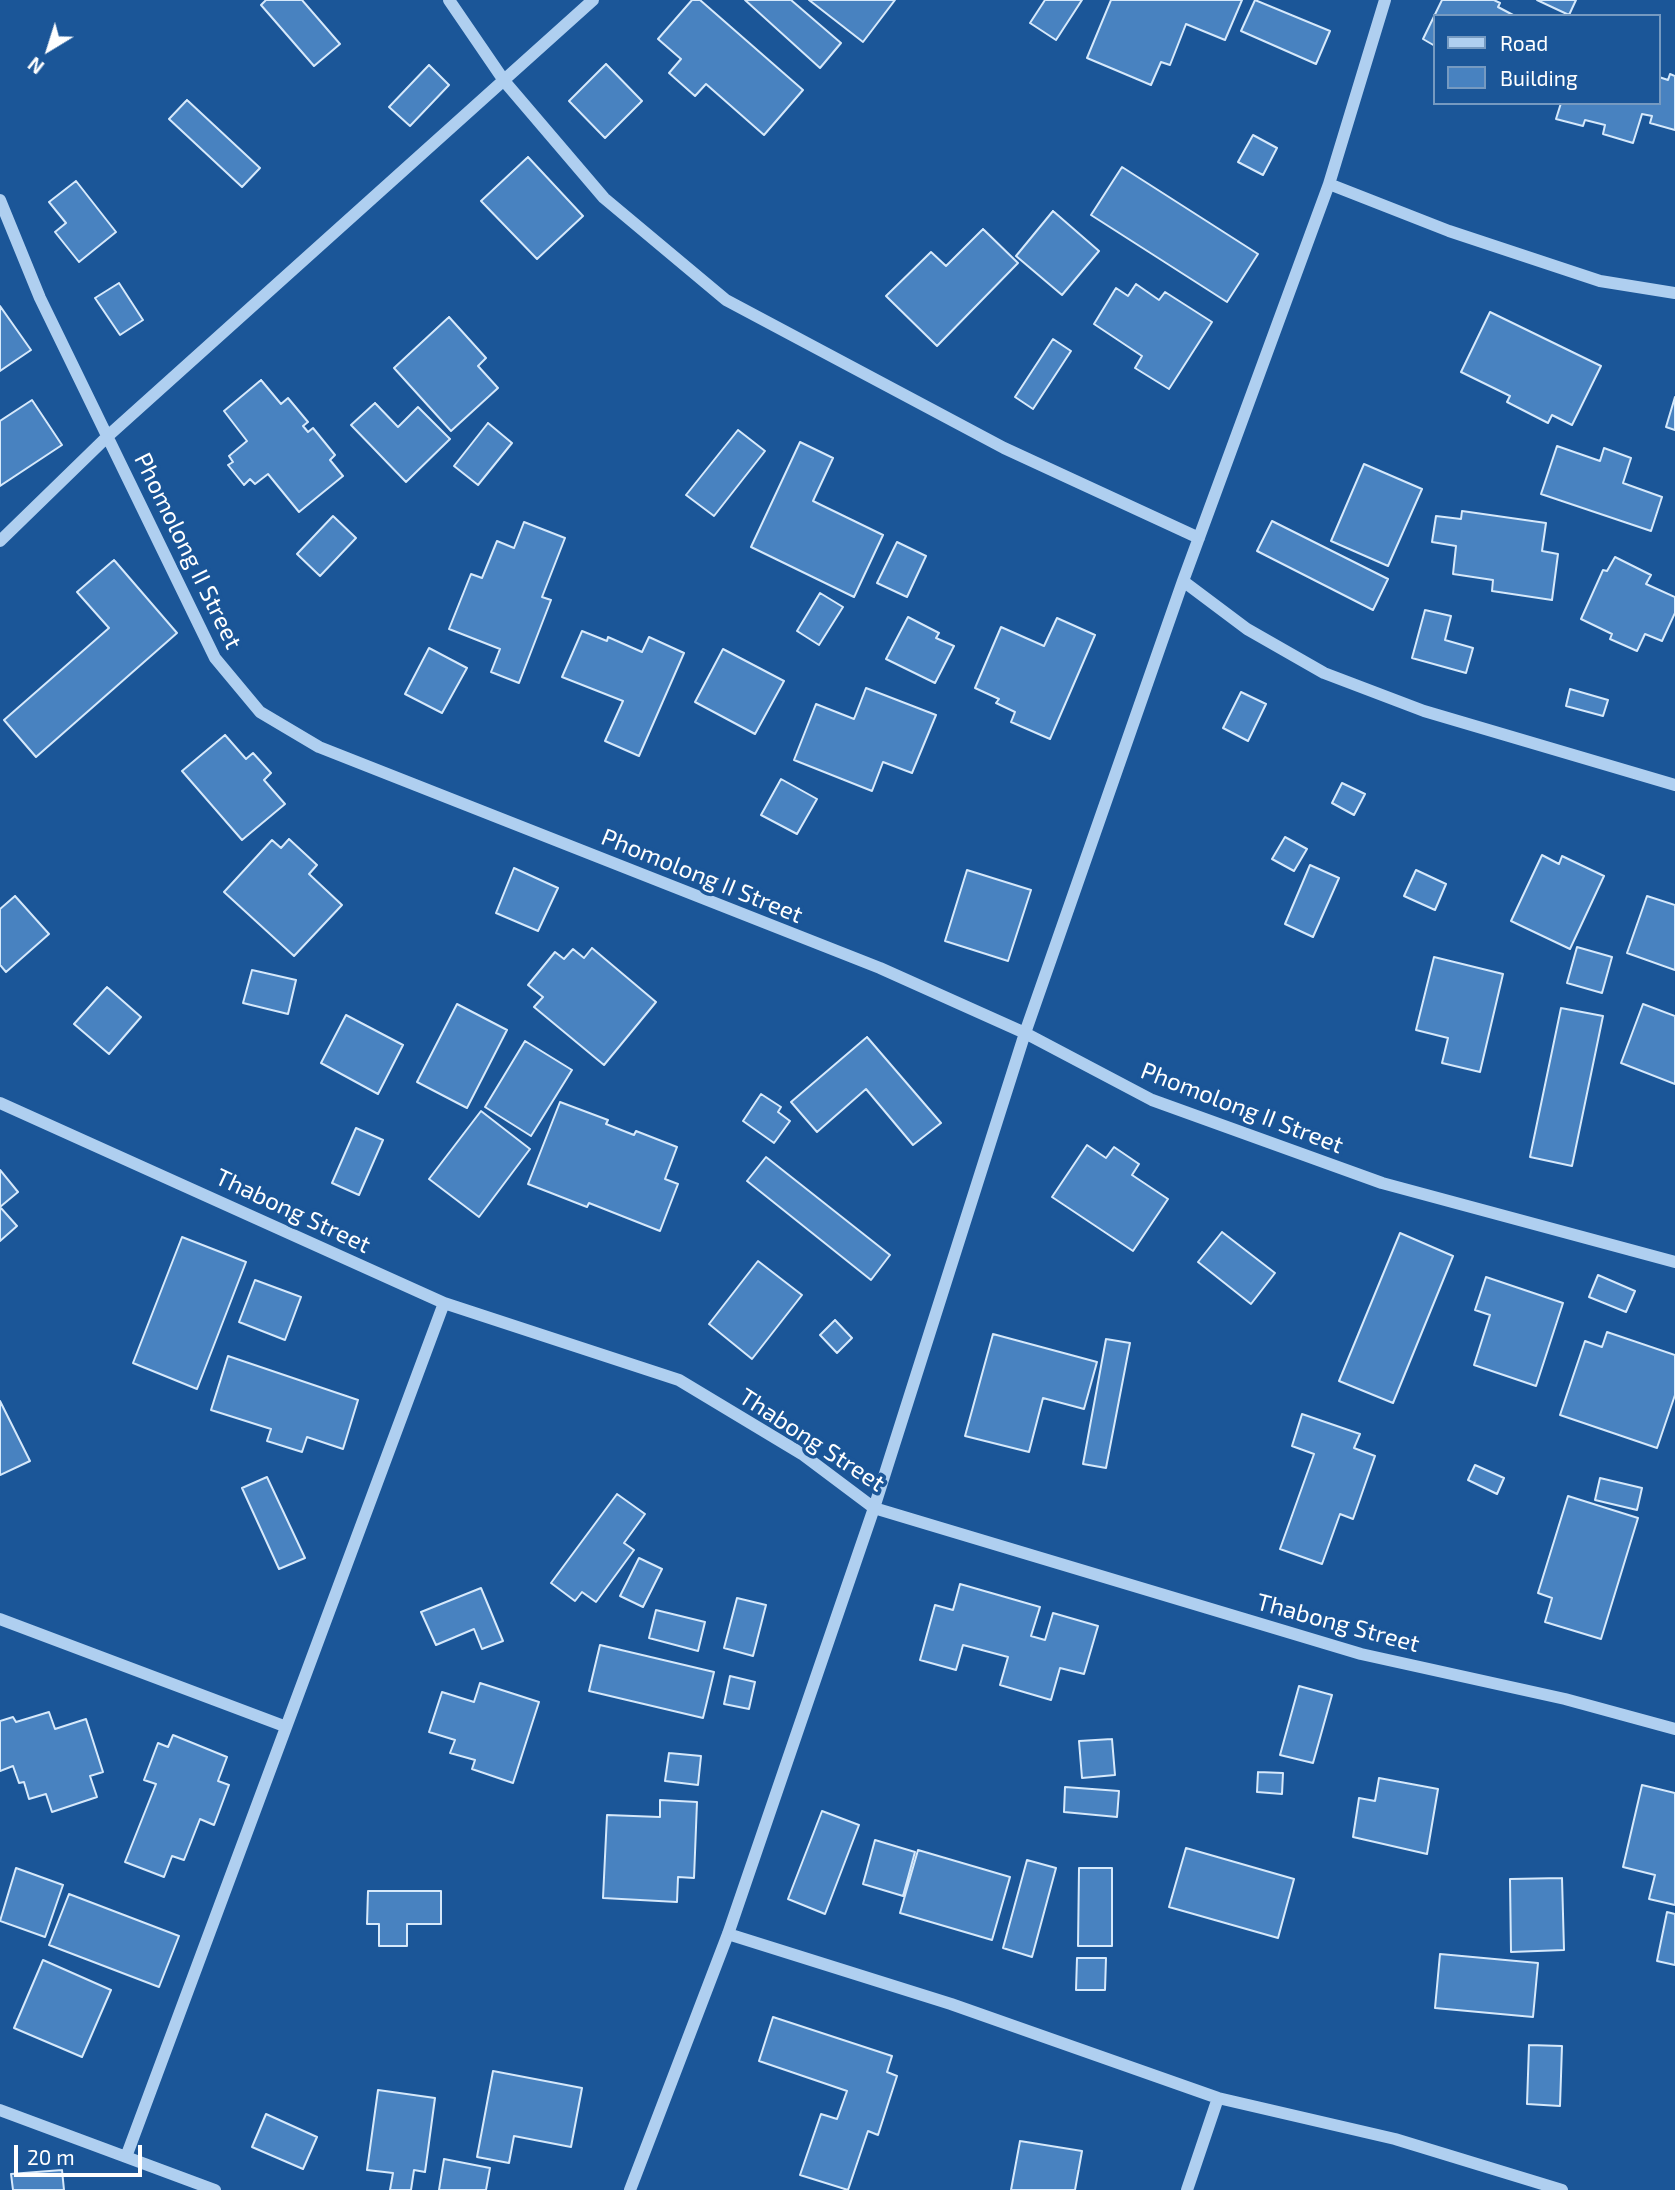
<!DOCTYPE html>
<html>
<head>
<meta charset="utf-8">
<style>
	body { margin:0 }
	#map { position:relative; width:1675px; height:2190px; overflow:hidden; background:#1b5698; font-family:"Exo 2",sans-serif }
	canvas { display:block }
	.legend { position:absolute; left:1433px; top:14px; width:228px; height:91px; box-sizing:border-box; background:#1b5698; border:2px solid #769ac1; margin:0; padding:9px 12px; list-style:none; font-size:21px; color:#fff }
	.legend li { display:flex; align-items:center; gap:14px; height:35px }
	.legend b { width:35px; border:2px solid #769ac1 }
	.north { position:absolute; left:14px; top:14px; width:70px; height:70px; -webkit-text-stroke:5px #1b5698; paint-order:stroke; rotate:218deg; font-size:19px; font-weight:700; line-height:28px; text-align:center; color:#fff }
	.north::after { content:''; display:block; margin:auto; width:24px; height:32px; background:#fff; clip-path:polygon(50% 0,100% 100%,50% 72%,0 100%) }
	.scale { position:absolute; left:14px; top:2145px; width:128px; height:32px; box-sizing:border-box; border:4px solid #fff; border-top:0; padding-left:9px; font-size:21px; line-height:24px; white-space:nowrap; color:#fff; -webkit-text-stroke:5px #1b5698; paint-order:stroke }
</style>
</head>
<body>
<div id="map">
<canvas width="1675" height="2190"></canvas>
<ul class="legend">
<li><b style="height:9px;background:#afcff0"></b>Road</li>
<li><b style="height:19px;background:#4882c0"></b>Building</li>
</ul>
<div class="north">N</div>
<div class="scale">20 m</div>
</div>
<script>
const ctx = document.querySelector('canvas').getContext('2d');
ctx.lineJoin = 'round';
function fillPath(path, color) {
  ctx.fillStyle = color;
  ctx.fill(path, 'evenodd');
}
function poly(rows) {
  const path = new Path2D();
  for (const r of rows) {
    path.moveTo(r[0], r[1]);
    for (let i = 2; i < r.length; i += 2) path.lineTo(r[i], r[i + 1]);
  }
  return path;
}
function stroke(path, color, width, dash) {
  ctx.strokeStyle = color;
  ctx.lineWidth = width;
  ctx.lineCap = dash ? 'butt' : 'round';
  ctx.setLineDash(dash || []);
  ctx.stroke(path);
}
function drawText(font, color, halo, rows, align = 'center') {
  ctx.font = font + ' "Exo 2",sans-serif';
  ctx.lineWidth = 7;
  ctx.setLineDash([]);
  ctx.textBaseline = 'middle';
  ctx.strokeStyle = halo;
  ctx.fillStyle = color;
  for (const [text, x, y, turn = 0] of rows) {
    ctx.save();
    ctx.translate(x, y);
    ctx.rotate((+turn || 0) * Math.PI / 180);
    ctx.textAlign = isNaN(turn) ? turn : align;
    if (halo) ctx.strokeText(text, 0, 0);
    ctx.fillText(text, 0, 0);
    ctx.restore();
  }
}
const building = poly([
	[266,0,302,0,340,44,314,66,261,5,266,0],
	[692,0,700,0,803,90,764,135,706,84,695,96,669,73,681,59,658,39,692,0],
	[745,0,791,0,841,43,820,68,745,0],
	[809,0,895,0,863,42,809,0],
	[1045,0,1082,0,1056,40,1030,23,1045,0],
	[1111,0,1242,0,1225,40,1186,24,1170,65,1161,62,1151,85,1087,58,1111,0],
	[1255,0,1330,31,1316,64,1241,31,1255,0],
	[1442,0,1494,0,1500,3,1498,7,1515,16,1435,16,1435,46,1423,39,1442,0],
	[1537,0,1576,0,1569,15,1537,0],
	[606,64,642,101,605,138,569,101,606,64],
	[429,65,449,85,410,126,389,107,429,65],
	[1670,74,1675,76,1675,130,1650,123,1652,116,1642,114,1633,143,1603,134,1605,125,1585,120,1583,126,1556,119,1561,103,1659,103,1659,77,1668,80,1670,74],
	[187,100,260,168,242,187,169,119,187,100],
	[1253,135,1277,148,1263,175,1238,162,1253,135],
	[528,157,583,216,537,259,481,201,528,157],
	[1122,167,1258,254,1227,302,1091,215,1122,167],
	[76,181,116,232,79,262,55,232,66,223,49,202,76,181],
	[1053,211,1099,251,1062,295,1016,256,1053,211],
	[983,229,1018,263,937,346,886,296,931,252,946,266,983,229],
	[119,283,143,320,120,335,95,298,119,283],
	[1136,284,1159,300,1165,292,1212,322,1169,389,1135,368,1142,356,1094,324,1116,288,1128,296,1136,284],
	[0,306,31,350,0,371,0,306],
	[1490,312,1601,366,1572,425,1552,415,1548,423,1507,402,1510,396,1461,372,1490,312],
	[449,317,486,358,478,366,498,388,451,431,394,368,449,317],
	[1053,339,1071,351,1033,409,1015,397,1053,339],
	[261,380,281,404,288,398,308,422,303,426,308,432,313,428,335,455,330,460,343,476,299,512,268,474,255,484,250,479,244,485,228,465,233,462,229,456,247,441,224,411,261,380],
	[1675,397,1675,430,1666,427,1675,397],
	[32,400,62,445,0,486,0,421,32,400],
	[375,403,398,427,418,407,450,439,406,482,351,425,375,403],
	[488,423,512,443,478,485,454,466,488,423],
	[738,430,765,451,714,516,686,495,738,430],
	[800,442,833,458,813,501,883,535,854,597,751,547,800,442],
	[1557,446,1600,461,1604,448,1631,458,1623,483,1662,497,1651,531,1541,494,1557,446],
	[1364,464,1422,489,1388,566,1331,541,1364,464],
	[1462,511,1546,523,1542,551,1558,554,1552,600,1492,591,1493,580,1453,574,1456,546,1432,542,1436,516,1461,519,1462,511],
	[333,516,356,538,320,576,297,554,333,516],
	[1272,521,1388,579,1373,610,1257,551,1272,521],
	[524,522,565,538,542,597,551,600,519,683,491,672,500,649,449,629,471,574,482,578,497,541,514,548,524,522],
	[897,542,926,556,907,597,877,583,897,542],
	[1615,557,1651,575,1646,584,1675,597,1675,613,1662,641,1645,634,1637,651,1610,639,1612,634,1581,619,1603,570,1607,571,1615,557],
	[114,560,177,633,36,757,4,720,109,628,77,592,114,560],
	[820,593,843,607,819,645,797,631,820,593],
	[1425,610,1451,616,1445,640,1473,648,1466,673,1412,658,1425,610],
	[908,617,939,633,936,638,954,646,935,683,886,659,908,617],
	[1057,618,1095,635,1050,739,1011,722,1015,712,996,703,999,699,975,688,1001,627,1044,646,1057,618],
	[582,631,607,641,608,637,642,652,649,637,684,653,639,756,605,741,623,701,562,677,582,631],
	[429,648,467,668,442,713,405,694,429,648],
	[723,649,784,681,755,734,695,702,723,649],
	[866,688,936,715,912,773,883,762,872,791,794,760,816,704,854,719,866,688],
	[1570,689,1608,700,1603,716,1566,706,1570,689],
	[1241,692,1266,704,1248,741,1223,728,1241,692],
	[225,735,246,759,253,753,271,773,264,780,285,804,242,840,182,771,225,735],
	[781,779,817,799,797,834,761,815,781,779],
	[1342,783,1365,794,1354,815,1332,803,1342,783],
	[1285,837,1307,849,1294,871,1272,859,1285,837],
	[289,839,317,865,309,874,342,905,294,956,224,892,272,840,281,848,289,839],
	[1542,855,1559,864,1562,856,1604,876,1570,949,1511,921,1542,855],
	[1310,865,1339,878,1313,937,1285,924,1310,865],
	[514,868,558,888,538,931,496,913,514,868],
	[967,870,1031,890,1008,961,945,941,967,870],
	[1416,870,1446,884,1435,910,1404,896,1416,870],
	[15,896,49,934,6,972,0,965,0,909,15,896],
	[1647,896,1675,905,1675,970,1627,953,1647,896],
	[1577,947,1612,957,1602,993,1567,983,1577,947],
	[592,948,656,1002,604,1065,534,1007,543,997,528,985,555,952,564,959,573,949,584,958,592,948],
	[1434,957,1503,974,1480,1072,1442,1063,1448,1038,1416,1030,1434,957],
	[252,970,296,980,288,1014,243,1003,252,970],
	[107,987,141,1017,109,1054,74,1024,107,987],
	[457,1004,507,1030,467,1108,417,1082,457,1004],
	[1643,1004,1675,1016,1675,1084,1621,1063,1643,1004],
	[1561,1008,1603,1016,1572,1166,1530,1157,1561,1008],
	[346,1015,403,1045,378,1094,321,1063,346,1015],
	[867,1037,941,1123,913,1145,866,1089,817,1132,791,1102,867,1037],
	[525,1041,572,1070,531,1136,485,1107,525,1041],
	[761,1094,781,1107,778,1112,790,1121,774,1143,743,1121,761,1094],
	[560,1102,608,1120,606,1124,634,1135,636,1131,677,1147,665,1179,678,1184,660,1231,589,1203,587,1207,528,1184,560,1102],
	[481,1111,530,1149,479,1217,429,1179,481,1111],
	[356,1128,383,1140,359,1195,332,1183,356,1128],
	[1087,1145,1106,1158,1114,1147,1139,1164,1132,1175,1168,1199,1133,1251,1052,1197,1087,1145],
	[766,1157,890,1255,871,1280,747,1181,766,1157],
	[0,1170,18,1192,0,1207,17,1226,0,1241,0,1170],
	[1222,1232,1275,1273,1251,1304,1198,1262,1222,1232],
	[1400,1233,1453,1256,1393,1403,1339,1381,1400,1233],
	[182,1237,246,1262,197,1389,133,1363,182,1237],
	[758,1261,802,1295,752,1359,709,1324,758,1261],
	[1598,1275,1635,1291,1626,1312,1589,1297,1598,1275],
	[1486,1277,1563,1303,1536,1386,1474,1365,1490,1315,1475,1310,1486,1277],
	[255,1280,301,1297,285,1340,239,1322,255,1280],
	[835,1320,852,1338,837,1353,820,1335,835,1320],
	[1607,1332,1675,1355,1675,1395,1657,1448,1560,1415,1585,1341,1602,1347,1607,1332],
	[993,1334,1097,1362,1084,1409,1043,1398,1029,1452,965,1436,993,1334],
	[1106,1339,1130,1343,1106,1468,1083,1464,1106,1339],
	[228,1356,358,1400,343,1449,307,1437,302,1452,267,1441,271,1429,211,1410,228,1356],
	[0,1401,30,1461,0,1475,0,1401],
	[1302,1414,1360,1434,1354,1448,1375,1456,1353,1519,1340,1514,1322,1564,1280,1549,1314,1454,1292,1446,1302,1414],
	[1475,1465,1504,1478,1497,1494,1468,1480,1475,1465],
	[267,1477,305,1558,279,1569,242,1488,267,1477],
	[1600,1478,1642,1488,1637,1510,1595,1500,1600,1478],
	[617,1494,645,1514,624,1543,634,1550,596,1602,582,1592,575,1601,551,1583,617,1494],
	[1568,1496,1638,1518,1601,1639,1545,1622,1552,1598,1538,1593,1568,1496],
	[639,1558,662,1569,643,1607,620,1596,639,1558],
	[960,1584,1040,1607,1031,1636,1045,1640,1053,1613,1098,1626,1084,1674,1060,1668,1051,1700,1000,1685,1008,1657,963,1645,956,1670,920,1660,935,1605,953,1610,960,1584],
	[481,1588,503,1641,482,1649,474,1629,436,1645,421,1612,481,1588],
	[737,1598,766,1605,753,1656,724,1648,737,1598],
	[656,1610,705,1622,698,1651,649,1638,656,1610],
	[600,1645,714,1672,703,1718,589,1691,600,1645],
	[730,1676,755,1682,749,1709,724,1704,730,1676],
	[480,1683,539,1702,513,1783,472,1769,475,1760,450,1753,455,1740,429,1732,442,1692,474,1702,480,1683],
	[1299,1686,1332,1695,1313,1763,1280,1755,1299,1686],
	[49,1712,55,1729,86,1719,103,1772,90,1776,97,1797,52,1812,46,1794,29,1799,24,1782,19,1783,13,1766,0,1771,0,1721,13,1717,16,1722,49,1712],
	[173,1735,227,1757,218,1781,229,1785,214,1825,200,1819,184,1860,172,1856,164,1877,125,1862,156,1784,144,1780,158,1743,168,1747,173,1735],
	[1112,1739,1115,1775,1082,1778,1079,1741,1112,1739],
	[669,1753,701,1756,698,1785,665,1781,669,1753],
	[1258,1772,1283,1773,1282,1794,1257,1792,1258,1772],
	[1379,1778,1438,1789,1427,1854,1353,1837,1359,1798,1375,1801,1379,1778],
	[1642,1785,1675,1793,1675,1905,1649,1899,1655,1875,1623,1867,1642,1785],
	[1065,1787,1119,1791,1117,1817,1064,1812,1065,1787],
	[660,1800,697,1802,694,1878,678,1877,677,1902,603,1898,607,1815,660,1817,660,1800],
	[822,1811,859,1825,825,1914,788,1899,822,1811],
	[875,1840,915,1852,903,1896,863,1884,875,1840],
	[1186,1848,1294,1879,1278,1938,1169,1907,1186,1848],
	[918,1850,1010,1877,992,1940,900,1913,918,1850],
	[1027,1860,1056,1868,1032,1957,1003,1948,1027,1860],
	[16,1868,63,1885,45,1937,0,1921,16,1868],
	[1079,1868,1112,1868,1112,1946,1078,1946,1079,1868],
	[1562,1878,1564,1950,1511,1952,1510,1879,1562,1878],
	[368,1891,441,1891,441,1924,407,1924,407,1946,379,1946,379,1924,367,1924,368,1891],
	[69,1894,179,1936,159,1987,49,1945,69,1894],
	[1667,1912,1675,1914,1675,1965,1657,1961,1667,1912],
	[1440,1954,1538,1963,1533,2017,1435,2008,1440,1954],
	[1077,1958,1106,1958,1105,1990,1076,1990,1077,1958],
	[43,1960,111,1990,82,2057,14,2028,43,1960],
	[773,2017,892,2056,887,2072,897,2076,878,2135,868,2131,848,2190,800,2175,821,2114,837,2119,847,2091,759,2061,773,2017],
	[1529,2045,1562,2046,1560,2106,1527,2104,1529,2045],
	[493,2071,582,2088,571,2147,514,2136,509,2163,477,2157,493,2071],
	[378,2090,435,2098,425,2172,414,2170,411,2190,390,2190,393,2173,367,2170,378,2090],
	[266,2114,317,2137,303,2169,252,2147,266,2114],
	[1020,2141,1082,2151,1075,2190,1011,2190,1020,2141],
	[444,2159,490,2168,486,2190,439,2190,444,2159],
	[62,2170,64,2190,13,2190,11,2174,62,2170]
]);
fillPath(building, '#4882c0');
stroke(building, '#d6e9fb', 2);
stroke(poly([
	[449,0,505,82,604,198,726,300,1004,448,1199,538],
	[1329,184,1449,231,1600,281,1675,293],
	[0,200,40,298,215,658,260,712,319,747,880,968,1025,1033,1152,1100,1382,1183,1675,1262],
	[0,541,109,435,593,0],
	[1183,581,1247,629,1324,673,1424,711,1675,785],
	[0,1103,444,1303,679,1380,802,1454,874,1508,1361,1654,1565,1699,1675,1729],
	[0,1619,284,1726],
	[728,1934,951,2004,1218,2098,1395,2139,1562,2190],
	[0,2110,215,2190],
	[126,2157,444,1303],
	[630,2190,728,1934,874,1508,1025,1033,1183,581,1329,184,1385,0],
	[1187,2190,1218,2098]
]), '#afcff0', 12);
drawText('24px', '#fff', '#1b5698', [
	["Phomolong II Street",188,551,64],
	["Phomolong II Street",702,876,22],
	["Phomolong II Street",1242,1108,21],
	["Thabong Street",293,1211,25],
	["Thabong Street",812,1440,33],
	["Thabong Street",1338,1623,15]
]);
</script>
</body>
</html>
